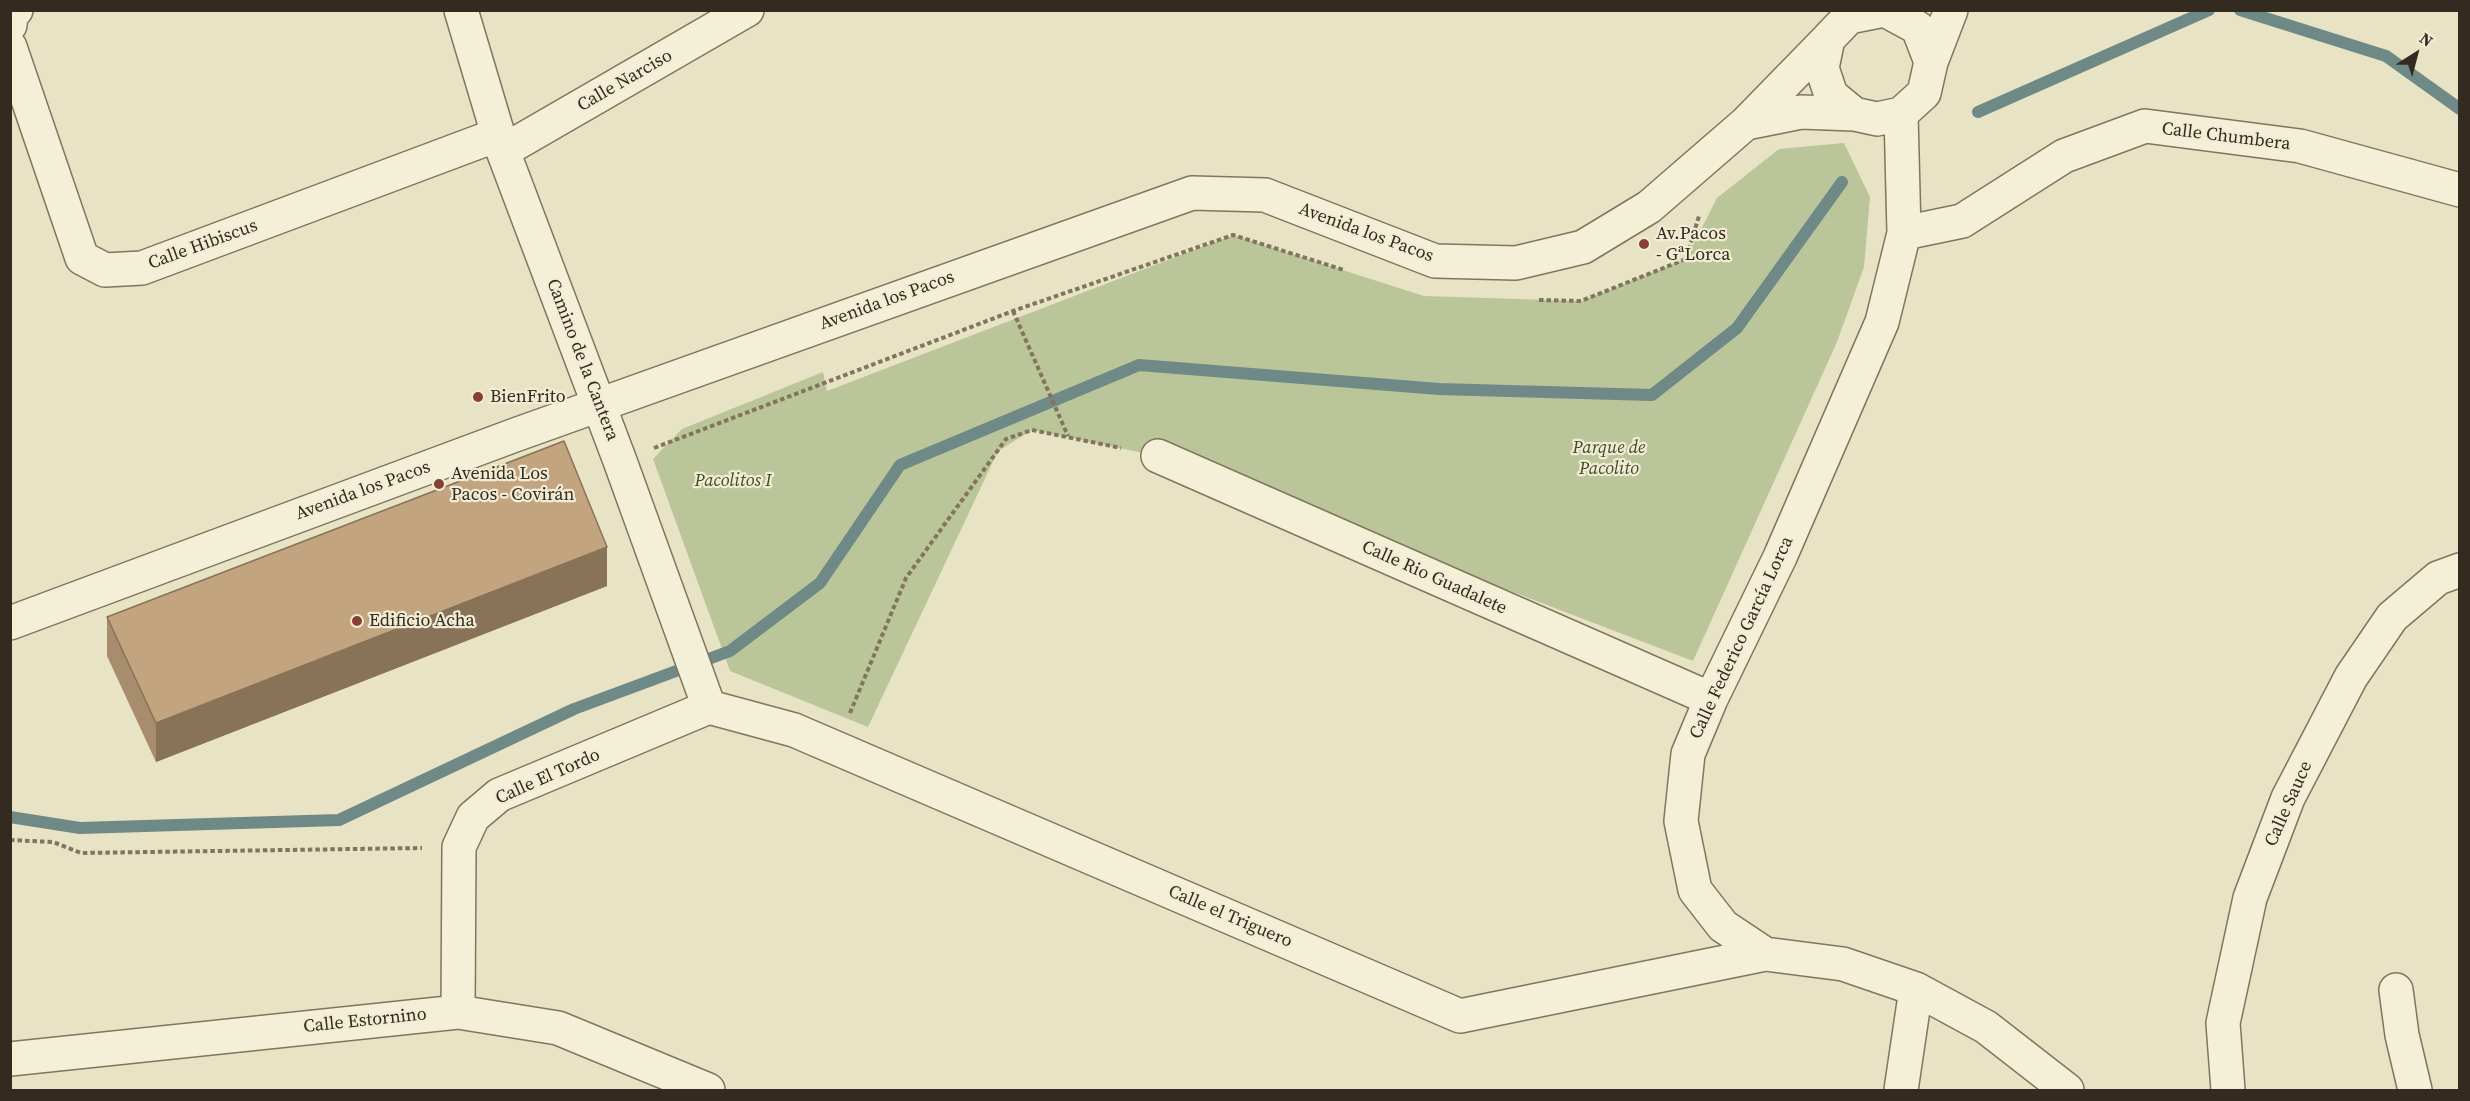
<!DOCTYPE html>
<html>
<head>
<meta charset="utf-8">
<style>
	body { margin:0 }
	#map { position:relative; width:2470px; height:1101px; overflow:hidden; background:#e8e3c5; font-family:"Source Serif 4",serif }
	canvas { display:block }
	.frame { position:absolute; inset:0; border:12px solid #332b1f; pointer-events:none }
	.north { position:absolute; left:2386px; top:24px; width:60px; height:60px; -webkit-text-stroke:4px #f1ecd3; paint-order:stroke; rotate:36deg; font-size:16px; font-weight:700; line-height:24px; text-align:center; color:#332b1f }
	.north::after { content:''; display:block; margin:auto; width:21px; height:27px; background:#332b1f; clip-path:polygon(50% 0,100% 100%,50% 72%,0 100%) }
</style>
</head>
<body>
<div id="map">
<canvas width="2470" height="1101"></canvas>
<div class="frame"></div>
<div class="north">N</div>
</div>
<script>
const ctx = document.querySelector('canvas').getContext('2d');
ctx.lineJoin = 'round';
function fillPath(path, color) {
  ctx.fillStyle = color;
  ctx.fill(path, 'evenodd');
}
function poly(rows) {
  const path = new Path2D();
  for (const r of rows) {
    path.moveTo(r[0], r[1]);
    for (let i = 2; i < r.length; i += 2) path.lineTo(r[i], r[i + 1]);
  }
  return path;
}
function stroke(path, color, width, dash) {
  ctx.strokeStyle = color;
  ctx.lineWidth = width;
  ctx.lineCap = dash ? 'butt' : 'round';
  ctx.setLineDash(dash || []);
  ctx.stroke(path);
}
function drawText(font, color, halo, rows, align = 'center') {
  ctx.font = font + ' "Source Serif 4",serif';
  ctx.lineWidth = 4.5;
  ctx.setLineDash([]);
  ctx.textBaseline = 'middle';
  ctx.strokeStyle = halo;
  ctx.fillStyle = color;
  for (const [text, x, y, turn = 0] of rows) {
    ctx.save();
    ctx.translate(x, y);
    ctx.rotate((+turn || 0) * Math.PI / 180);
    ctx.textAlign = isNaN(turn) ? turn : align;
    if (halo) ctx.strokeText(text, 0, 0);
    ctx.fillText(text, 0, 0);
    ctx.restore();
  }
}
fillPath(poly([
	[1844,143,1870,197,1864,267,1837,342,1693,661,1158,456,1032,430,998,451,868,727,730,671,653,459,682,429,823,372,827,391,1233,235,1424,296,1581,301,1686,259,1717,198,1779,149]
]), '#bac59a');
stroke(poly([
	[2240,10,2386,56,2460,109],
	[1978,112,2209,10],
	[10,817,80,828,339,820,574,709,730,651,820,583,900,465,1139,365,1439,389,1652,395,1737,328,1842,182]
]), '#6e8986', 12);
const minor = poly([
	[461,10,503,151,620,461,709,707],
	[1884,10,1849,17,1828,39,1822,68,1831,95,1854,114,1877,119,1901,114,1924,93,1931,62,1918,28,1885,10],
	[10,25,11,15,16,10],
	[10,47,82,258,105,270,142,268,497,135],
	[1931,62,1951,10],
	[1901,114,1904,233,1882,322,1780,557,1711,699,1688,754,1681,821,1695,890,1723,926,1765,954,1843,964,1916,989,1986,1027,2067,1090],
	[1746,123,1801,112,1854,114],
	[503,151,747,10],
	[1904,233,1962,221,2064,156,2145,126,2300,146,2460,190],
	[1158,456,1711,699],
	[10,623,515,435,1192,193,1265,195,1435,261,1516,263,1583,247,1649,207,1746,123,1828,39],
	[709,707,794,730,1460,1016,1765,954],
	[2396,990,2402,1035,2415,1090],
	[458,1012,459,847,473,817,499,795,709,707],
	[10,1059,458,1012,558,1028,708,1090],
	[1901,1090,1916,989],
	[2228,1090,2223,1023,2250,898,2288,798,2351,677,2392,617,2438,578,2460,570]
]);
stroke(minor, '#81755d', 36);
stroke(poly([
	[1539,300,1581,301,1686,259,1699,216],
	[1013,311,1068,436],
	[654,448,1013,311,1233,235,1344,270],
	[850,713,906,578,1006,439,1032,430,1121,448],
	[10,840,53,842,81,853,422,848]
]), '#81755d', 4, [4.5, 3]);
stroke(minor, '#f4efd7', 33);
fillPath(poly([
	[607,586,156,762,107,656,107,617]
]), '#a78d6d');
fillPath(poly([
	[607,547,607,586,156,762,156,723]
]), '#887359');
const building = poly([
	[564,441,607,547,156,723,107,617,564,441]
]);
fillPath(building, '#c2a47f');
stroke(building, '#887359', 1.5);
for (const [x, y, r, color] of [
	[1644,244,6,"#884035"],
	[478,397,6,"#884035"],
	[439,484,6,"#884035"],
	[357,621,6,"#884035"]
]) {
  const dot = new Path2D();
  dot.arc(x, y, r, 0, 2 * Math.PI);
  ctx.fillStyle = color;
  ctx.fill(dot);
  stroke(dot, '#f1ecd3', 2);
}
drawText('18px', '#332b1f', '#f1ecd3', [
	["Calle Narciso",625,81,-30],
	["Calle Chumbera",2226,137,7],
	["Avenida los Pacos",1366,233,20],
	["Calle Hibiscus",203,245,-20],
	["Avenida los Pacos",887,301,-20],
	["Camino de la Cantera",582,360,69],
	["Avenida los Pacos",363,491,-20],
	["Calle Rio Guadalete",1434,578,24],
	["Calle Federico García Lorca",1742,638,-65],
	["Calle El Tordo",548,777,-24],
	["Calle Sauce",2289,804,-66],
	["Calle el Triguero",1230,917,23],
	["Calle Estornino",365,1021,-6]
]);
drawText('18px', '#332b1f', '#f1ecd3', [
	["Av.Pacos",1656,234],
	["- GªLorca",1656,255],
	["BienFrito",490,397],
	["Avenida Los",451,474],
	["Pacos - Covirán",451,495],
	["Edificio Acha",369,621]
], 'left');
drawText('italic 18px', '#3e4d28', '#f1ecd3', [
	["Parque de",1609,448],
	["Pacolito",1609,469],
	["Pacolitos I",733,481]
]);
</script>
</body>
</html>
